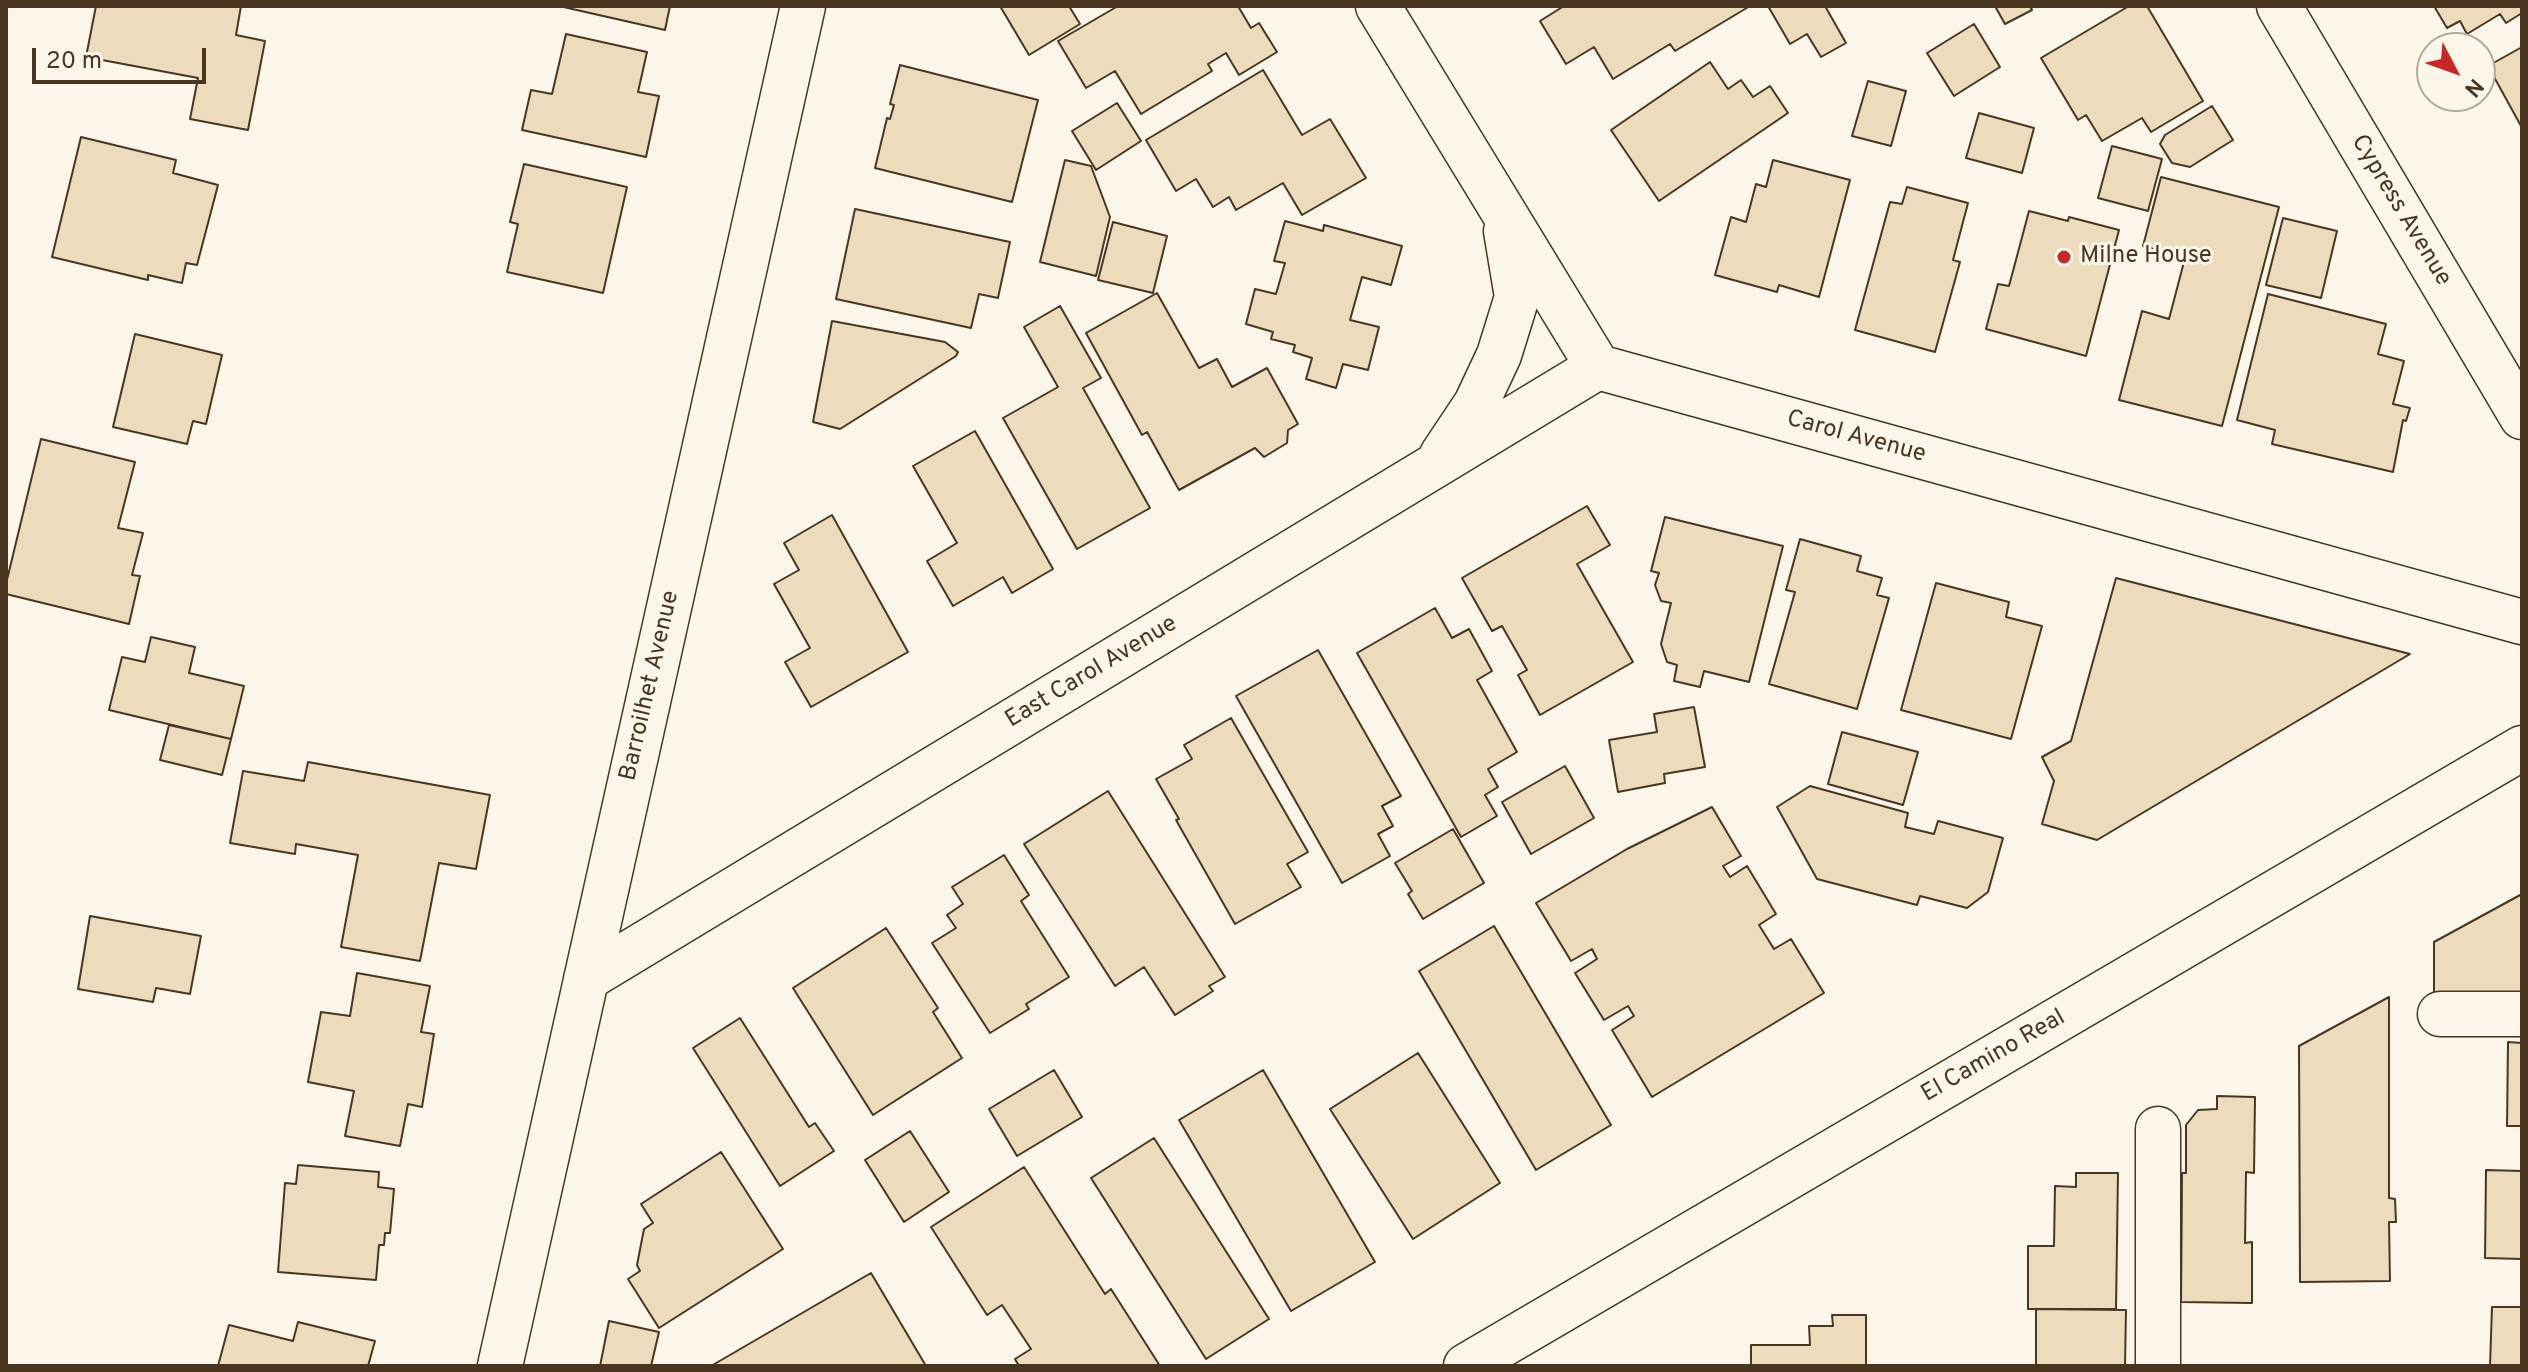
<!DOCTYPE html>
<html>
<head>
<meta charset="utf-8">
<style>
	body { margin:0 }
	#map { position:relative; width:2528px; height:1372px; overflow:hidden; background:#fbf6e9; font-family:Overpass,sans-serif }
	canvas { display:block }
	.frame { position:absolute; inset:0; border:8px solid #4a3520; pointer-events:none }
	.north { position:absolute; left:2416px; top:32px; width:80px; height:80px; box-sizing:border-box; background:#fbf6e9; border:2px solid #b4a999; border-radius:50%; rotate:131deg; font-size:22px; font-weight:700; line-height:32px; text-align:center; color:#4a3520 }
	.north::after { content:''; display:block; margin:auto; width:28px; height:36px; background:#c62828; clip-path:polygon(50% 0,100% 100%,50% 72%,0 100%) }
	.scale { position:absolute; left:32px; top:48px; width:174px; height:36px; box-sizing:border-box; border:4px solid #4a3520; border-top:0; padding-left:10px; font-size:24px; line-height:28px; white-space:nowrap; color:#4a3520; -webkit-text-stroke:6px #fbf6e9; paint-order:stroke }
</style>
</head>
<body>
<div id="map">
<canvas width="2528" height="1372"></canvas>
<div class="frame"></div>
<div class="north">N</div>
<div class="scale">20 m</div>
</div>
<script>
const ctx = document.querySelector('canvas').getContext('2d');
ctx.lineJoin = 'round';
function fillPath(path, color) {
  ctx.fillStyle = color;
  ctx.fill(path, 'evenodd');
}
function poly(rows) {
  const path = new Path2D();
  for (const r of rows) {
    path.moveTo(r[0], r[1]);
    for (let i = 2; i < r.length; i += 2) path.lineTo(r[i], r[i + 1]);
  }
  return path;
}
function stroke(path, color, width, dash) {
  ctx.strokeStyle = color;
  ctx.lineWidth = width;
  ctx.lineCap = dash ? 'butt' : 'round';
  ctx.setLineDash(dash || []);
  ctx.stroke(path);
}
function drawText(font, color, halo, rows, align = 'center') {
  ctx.font = font + ' Overpass,sans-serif';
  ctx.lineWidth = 6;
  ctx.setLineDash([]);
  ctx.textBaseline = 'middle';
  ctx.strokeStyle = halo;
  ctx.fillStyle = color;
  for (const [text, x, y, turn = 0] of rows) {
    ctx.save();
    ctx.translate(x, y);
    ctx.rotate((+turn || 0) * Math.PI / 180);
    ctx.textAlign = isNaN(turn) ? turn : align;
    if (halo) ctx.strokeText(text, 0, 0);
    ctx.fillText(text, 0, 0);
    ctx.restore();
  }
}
const building = poly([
	[96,6,241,6,236,35,265,41,248,130,190,119,198,78,86,57,96,6],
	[559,6,670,6,665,30,559,6],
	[1000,6,1069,6,1080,24,1029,55,1000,6],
	[1118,6,1238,6,1251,28,1259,23,1277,52,1239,75,1226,53,1208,64,1212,71,1141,114,1115,71,1086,88,1058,41,1118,6],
	[1564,6,1750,6,1675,51,1670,44,1613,79,1594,47,1566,64,1540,21,1564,6],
	[1768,6,1825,6,1846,43,1821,57,1807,34,1790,44,1768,6],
	[1995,6,2030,6,2032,10,2005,24,1995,6],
	[2129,6,2147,6,2203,101,2151,132,2142,118,2102,141,2086,115,2078,120,2041,58,2129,6],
	[2434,6,2522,6,2522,13,2506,23,2500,14,2467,34,2460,21,2447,28,2434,6],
	[1974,24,2000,67,1954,96,1927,53,1974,24],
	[566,34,647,52,638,92,659,96,646,157,522,130,531,90,552,94,566,34],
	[2522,47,2522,126,2521,126,2488,66,2522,47],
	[1710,62,1728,89,1741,80,1753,97,1770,86,1788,113,1659,201,1611,130,1710,62],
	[900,65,1038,100,1012,202,875,168,887,118,890,119,894,105,890,104,900,65],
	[1263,70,1302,135,1330,119,1366,178,1302,215,1283,183,1236,210,1229,197,1213,207,1196,179,1176,191,1146,140,1263,70],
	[1868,81,1906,91,1891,146,1852,136,1868,81],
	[1117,103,1141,141,1096,170,1072,131,1117,103],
	[2212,106,2233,140,2190,167,2172,163,2160,144,2165,135,2212,106],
	[1979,113,2034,128,2022,173,1966,158,1979,113],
	[81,137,176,160,173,173,218,185,197,265,186,263,182,283,148,275,148,280,52,257,81,137],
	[2112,146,2162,159,2148,211,2098,198,2112,146],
	[1065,160,1091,166,1110,217,1096,276,1040,262,1065,160],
	[1773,160,1850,180,1819,297,1779,285,1777,292,1715,275,1731,217,1746,222,1756,184,1766,187,1773,160],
	[524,164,627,187,603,293,507,272,518,224,510,222,524,164],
	[2161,177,2279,207,2222,426,2119,400,2142,311,2169,319,2185,258,2143,246,2161,177],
	[1907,187,1968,203,1953,260,1960,262,1935,352,1855,330,1890,202,1902,204,1907,187],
	[855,209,1010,242,998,298,979,294,971,328,836,299,855,209],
	[2029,211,2068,221,2069,217,2119,230,2086,356,1986,329,1998,284,2009,286,2029,211],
	[2283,218,2337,231,2321,298,2266,285,2283,218],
	[1285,221,1323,231,1324,225,1402,246,1391,285,1362,277,1350,320,1379,327,1368,370,1343,364,1336,388,1306,379,1312,358,1293,352,1295,345,1271,339,1273,332,1246,324,1255,289,1276,294,1285,263,1274,261,1285,221],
	[1113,222,1167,236,1153,293,1098,280,1113,222],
	[1157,293,1199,368,1217,359,1232,387,1267,368,1298,424,1288,430,1287,443,1264,457,1255,448,1179,490,1147,432,1142,435,1086,333,1157,293],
	[2268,294,2386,324,2378,354,2404,361,2393,404,2410,408,2406,421,2403,420,2393,472,2272,444,2275,430,2237,420,2268,294],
	[1060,306,1101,378,1083,388,1150,508,1077,549,1003,418,1058,387,1024,327,1060,306],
	[832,321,945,342,958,352,956,356,840,429,813,422,832,321],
	[135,334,222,355,206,424,193,421,187,444,113,427,135,334],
	[975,431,1053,569,1012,593,1003,577,953,606,927,561,957,543,913,466,975,431],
	[41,439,135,462,118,528,143,533,132,575,140,576,129,624,6,594,6,584,41,439],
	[1587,506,1610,545,1577,564,1633,662,1540,715,1518,675,1527,670,1502,626,1492,631,1462,578,1587,506],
	[832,515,908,652,811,707,785,662,810,648,774,584,799,570,784,543,832,515],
	[1665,517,1783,546,1749,682,1704,671,1700,687,1674,681,1677,665,1667,662,1661,644,1671,603,1661,601,1655,585,1659,573,1651,571,1665,517],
	[1800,539,1861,556,1857,571,1882,578,1877,595,1889,598,1857,709,1769,684,1795,592,1786,590,1800,539],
	[2116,578,2410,654,2097,840,2042,824,2054,781,2042,757,2071,741,2116,578],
	[1936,583,2009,602,2006,617,2042,626,2011,739,1901,710,1936,583],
	[1435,608,1452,638,1469,629,1492,671,1477,680,1517,752,1488,769,1498,787,1485,795,1497,816,1461,837,1357,653,1435,608],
	[151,637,195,647,189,673,244,686,231,739,109,710,122,657,145,662,151,637],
	[1318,650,1401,796,1382,806,1393,826,1378,834,1390,856,1342,883,1236,696,1318,650],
	[1694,707,1705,767,1664,774,1665,783,1618,792,1609,740,1657,732,1654,714,1694,707],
	[1231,718,1308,852,1287,864,1301,887,1235,924,1176,820,1179,819,1156,779,1192,759,1184,745,1231,718],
	[169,725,231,739,222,775,160,760,169,725],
	[1842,732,1918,752,1903,805,1828,784,1842,732],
	[308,762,490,795,476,869,439,863,420,961,341,947,358,855,296,844,295,854,230,843,243,771,304,781,308,762],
	[1565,766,1594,818,1531,854,1502,802,1565,766],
	[1810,786,1908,813,1905,827,1934,834,1938,821,2003,838,1988,892,1967,908,1920,896,1917,905,1817,879,1777,807,1810,786],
	[1108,791,1225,977,1209,986,1213,991,1175,1015,1144,967,1115,986,1024,844,1108,791],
	[1712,807,1741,856,1723,866,1730,877,1747,866,1776,914,1759,925,1774,949,1791,939,1824,993,1652,1097,1612,1030,1634,1016,1628,1006,1604,1020,1575,973,1597,959,1592,949,1571,961,1536,903,1627,849,1712,807],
	[1453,829,1484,883,1423,919,1408,894,1412,891,1395,863,1453,829],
	[1004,855,1029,895,1021,901,1069,977,1026,1004,1029,1009,990,1033,932,943,956,928,947,915,963,904,952,887,1004,855],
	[2522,894,2522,995,2434,996,2434,942,2522,894],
	[90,916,201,936,190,994,156,988,153,1002,78,989,90,916],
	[1494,926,1611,1125,1536,1170,1419,971,1494,926],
	[886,928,938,1008,933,1012,962,1058,873,1115,793,988,886,928],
	[357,973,430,986,421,1032,434,1034,422,1107,408,1104,400,1146,345,1136,354,1091,308,1082,321,1012,350,1016,357,973],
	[2389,997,2389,1198,2395,1199,2396,1222,2389,1222,2390,1281,2300,1282,2299,1046,2389,997],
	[740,1018,809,1127,815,1123,834,1151,780,1186,693,1048,740,1018],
	[2508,1042,2522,1043,2522,1126,2507,1126,2508,1042],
	[1418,1053,1500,1183,1413,1239,1330,1109,1418,1053],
	[1054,1070,1082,1117,1017,1156,989,1109,1054,1070],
	[1263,1070,1375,1262,1291,1311,1179,1120,1263,1070],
	[2217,1096,2255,1097,2254,1173,2246,1172,2245,1243,2252,1242,2252,1303,2181,1302,2182,1173,2186,1173,2186,1125,2198,1110,2217,1109,2217,1096],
	[910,1131,949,1192,904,1222,865,1160,910,1131],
	[1154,1138,1269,1319,1206,1359,1091,1178,1154,1138],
	[721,1152,783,1249,659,1328,628,1279,640,1271,637,1265,644,1229,653,1223,641,1204,721,1152],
	[298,1165,379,1172,378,1187,394,1189,390,1233,385,1233,384,1245,379,1245,376,1280,278,1272,285,1183,296,1184,298,1165],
	[1024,1167,1105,1294,1111,1289,1160,1366,1019,1366,1015,1359,1031,1349,1002,1305,987,1315,931,1227,1024,1167],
	[2486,1170,2522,1171,2522,1259,2485,1258,2486,1170],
	[2076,1173,2118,1173,2116,1309,2028,1309,2028,1246,2054,1246,2055,1186,2076,1187,2076,1173],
	[871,1273,926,1366,711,1366,871,1273],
	[2492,1307,2522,1307,2522,1366,2490,1366,2492,1307],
	[2036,1309,2126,1310,2125,1366,2036,1366,2036,1309],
	[1832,1315,1866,1315,1866,1366,1751,1366,1751,1345,1810,1345,1809,1326,1833,1326,1832,1315],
	[609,1321,659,1332,651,1366,600,1366,609,1321],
	[298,1322,375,1341,368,1366,218,1366,229,1325,293,1341,298,1322]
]);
fillPath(building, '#ecdcbc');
stroke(building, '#4a3520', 2);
const minor = poly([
	[1378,6,1598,367,2522,622],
	[2279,6,2522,417],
	[1442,455,1476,404,1499,355,1517,297,1506,231],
	[586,979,1598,367],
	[2440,1014,2522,1014],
	[2158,1129,2158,1366],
	[500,1366,803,6]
]);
const major = poly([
	[1466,1366,2522,748]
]);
stroke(minor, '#4a3520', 47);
stroke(major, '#4a3520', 47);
stroke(minor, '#fbf6e9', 44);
stroke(major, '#fbf6e9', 44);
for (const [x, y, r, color] of [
	[2064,257,8,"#c62828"]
]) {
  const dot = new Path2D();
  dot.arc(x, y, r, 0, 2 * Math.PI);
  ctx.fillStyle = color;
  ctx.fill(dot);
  stroke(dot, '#fbf6e9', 3);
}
drawText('24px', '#4a3520', '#fbf6e9', [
	["Cypress Avenue",2400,211,59],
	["Carol Avenue",1856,438,15],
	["East Carol Avenue",1092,673,-31],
	["Barroilhet Avenue",651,686,-77],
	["El Camino Real",1994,1057,-30]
]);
drawText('24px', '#4a3520', '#fbf6e9', [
	["Milne House",2080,257]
], 'left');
</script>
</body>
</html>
